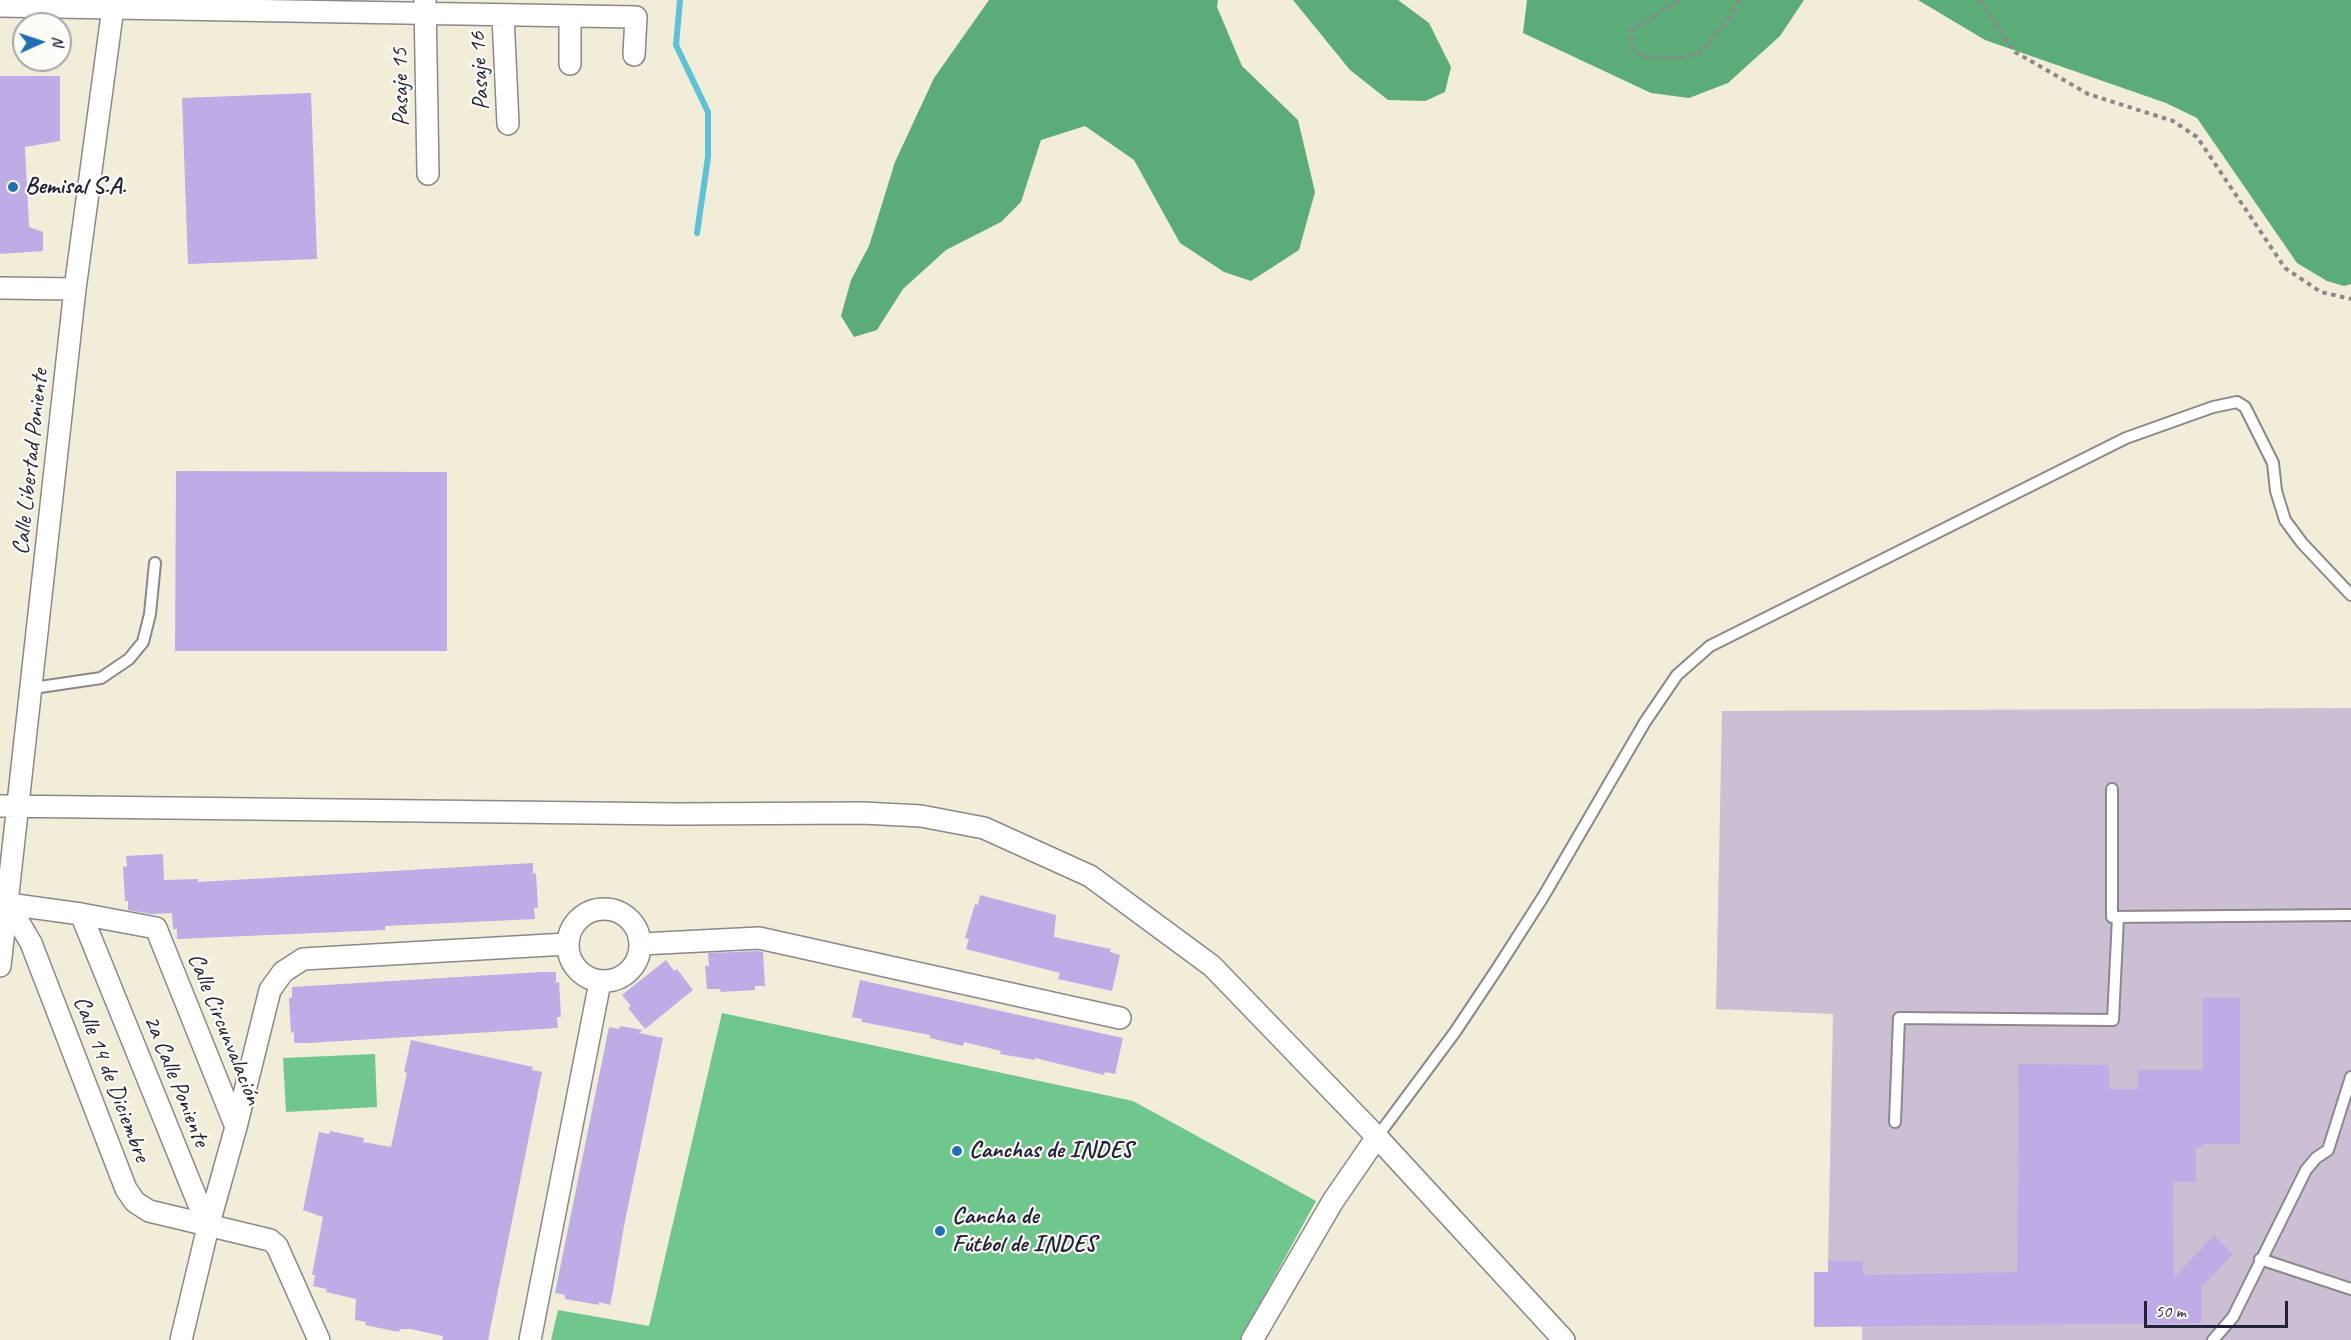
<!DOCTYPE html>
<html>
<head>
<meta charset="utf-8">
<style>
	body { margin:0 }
	#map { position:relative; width:2351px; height:1340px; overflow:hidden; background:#f2edd8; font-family:Caveat,sans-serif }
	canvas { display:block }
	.north { position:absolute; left:12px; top:12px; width:60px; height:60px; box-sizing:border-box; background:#fdfcf7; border:2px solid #a5a5ac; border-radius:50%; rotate:87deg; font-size:16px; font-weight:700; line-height:24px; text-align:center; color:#22223b }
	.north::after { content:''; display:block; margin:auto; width:21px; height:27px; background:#1f6fb2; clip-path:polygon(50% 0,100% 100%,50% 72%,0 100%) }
	.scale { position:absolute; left:2144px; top:1301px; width:144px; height:27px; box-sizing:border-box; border:3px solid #22223b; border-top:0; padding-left:8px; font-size:18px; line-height:21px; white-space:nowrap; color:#22223b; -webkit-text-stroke:4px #fdfcf7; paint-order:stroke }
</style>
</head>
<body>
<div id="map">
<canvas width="2351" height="1340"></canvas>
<div class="north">N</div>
<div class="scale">50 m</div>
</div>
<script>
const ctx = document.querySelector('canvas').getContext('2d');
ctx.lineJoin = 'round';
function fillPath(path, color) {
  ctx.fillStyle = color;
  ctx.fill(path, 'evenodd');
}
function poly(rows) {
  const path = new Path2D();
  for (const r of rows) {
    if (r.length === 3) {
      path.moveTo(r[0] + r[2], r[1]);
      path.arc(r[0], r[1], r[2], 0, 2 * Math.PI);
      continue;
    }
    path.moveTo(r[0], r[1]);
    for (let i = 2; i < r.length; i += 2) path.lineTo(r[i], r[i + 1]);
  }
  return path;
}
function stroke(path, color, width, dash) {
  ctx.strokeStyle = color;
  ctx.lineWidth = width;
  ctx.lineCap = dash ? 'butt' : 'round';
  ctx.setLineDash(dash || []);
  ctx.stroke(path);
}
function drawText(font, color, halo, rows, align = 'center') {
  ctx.font = font + ' Caveat,sans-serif';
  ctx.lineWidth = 4.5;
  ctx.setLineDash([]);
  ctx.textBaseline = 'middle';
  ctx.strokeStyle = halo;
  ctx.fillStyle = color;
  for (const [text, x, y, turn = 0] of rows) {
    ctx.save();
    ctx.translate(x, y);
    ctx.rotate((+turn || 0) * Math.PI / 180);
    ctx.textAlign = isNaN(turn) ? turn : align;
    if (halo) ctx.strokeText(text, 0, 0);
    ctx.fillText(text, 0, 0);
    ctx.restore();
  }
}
fillPath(poly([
	[2351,708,2351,1340,1862,1340,1863,1262,1828,1261,1833,1014,1716,1009,1722,711]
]), '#ccbfd4');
fillPath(poly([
	[722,1013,1133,1101,1316,1201,1240,1340,551,1340,558,1310,649,1326],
	[375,1054,377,1107,286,1112,283,1058]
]), '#70c78d');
fillPath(poly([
	[989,0,1218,0,1217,7,1242,66,1298,120,1315,192,1299,250,1251,281,1224,272,1180,243,1134,160,1085,126,1041,140,1021,202,1001,222,946,250,903,289,877,330,854,337,841,316,851,280,869,246,895,162,934,78],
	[1293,0,1398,0,1429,23,1451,67,1445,92,1425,101,1388,100,1350,70],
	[1527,0,1804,0,1780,36,1728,83,1689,98,1651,93,1523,33],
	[1918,0,2351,0,2351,284,2344,286,2327,281,2297,263,2197,118,2166,103,1985,40]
]), '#5cac78');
stroke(poly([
	[680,0,676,45,708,112,708,157,697,233]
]), '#5bc2d8', 6);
fillPath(poly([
	[0,76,60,76,60,141,25,147,29,227,43,232,43,251,0,254],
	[311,93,317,259,188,264,182,98],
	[176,471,447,472,447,651,175,651],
	[163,854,164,880,198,879,198,882,533,863,533,874,536,873,538,908,534,908,535,919,385,926,385,930,177,939,177,929,173,929,172,913,151,914,128,910,128,901,125,901,123,867,127,866,126,856],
	[980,895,1056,915,1054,937,1111,949,1110,952,1120,955,1112,991,1058,979,1060,973,966,949,969,939,965,938,975,904,978,905],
	[758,951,763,952,765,986,755,986,755,990,721,992,720,989,707,989,705,966,709,966,708,953],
	[666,960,674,971,677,969,693,990,645,1029,628,1008,631,1006,622,995],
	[542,972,556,972,556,983,559,982,561,1017,557,1017,558,1028,308,1043,294,1043,294,1032,291,1033,289,998,292,998,292,987],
	[860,980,1123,1038,1115,1074,1105,1072,1104,1075,1035,1058,1035,1060,1000,1054,1001,1051,964,1042,963,1046,930,1038,930,1035,862,1022,862,1019,852,1017],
	[2203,998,2240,998,2240,1144,2203,1144,2203,1147,2196,1147,2196,1182,2173,1182,2174,1278,2214,1235,2233,1254,2201,1288,2201,1323,1814,1327,1814,1272,1828,1272,1828,1261,1863,1261,1863,1275,2017,1272,2018,1064,2109,1065,2109,1089,2138,1089,2138,1070,2203,1070],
	[620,1026,643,1030,639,1033,663,1038,624,1226,613,1291,610,1305,599,1302,599,1305,565,1299,565,1295,555,1293,609,1027,619,1029],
	[411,1040,533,1067,532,1070,542,1072,488,1340,442,1340,443,1336,410,1329,400,1329,399,1332,365,1325,366,1322,355,1320,356,1299,326,1292,327,1289,313,1286,315,1275,312,1275,323,1217,303,1210,319,1132,329,1134,330,1131,364,1138,363,1142,391,1147,407,1073,404,1072]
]), '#bdace5');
const lane = poly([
	[33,688,101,678,129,659,143,642,150,614,155,563],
	[2112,789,2112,917,2351,915],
	[1895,1122,1899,1018,2113,1020,2118,917],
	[1377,1137,1455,1032,1497,969,1543,897,1645,722,1677,675,1710,646,2126,438,2213,407,2237,402,2245,407,2273,463,2276,491,2285,520,2302,543,2351,595],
	[2260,1259,2351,1289],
	[2213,1340,2233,1317,2306,1170,2316,1158,2328,1150,2351,1077]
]);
const street = poly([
	[425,1,428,174],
	[0,6,636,17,634,55],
	[503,16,508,124],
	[570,17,570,64],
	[0,288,75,289],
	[0,806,676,814,863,813,921,816,984,828,1090,876,1212,966,1377,1137,1564,1340],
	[8,904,31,943,126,1189,135,1202,149,1211,270,1240,277,1246,319,1340],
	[8,904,81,914,208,1227],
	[604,945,36],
	[81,914,156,928,236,1127,208,1227,181,1340],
	[641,944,759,938,1120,1018],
	[0,966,75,289,114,0],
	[236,1127,270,990,283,972,303,959,567,944],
	[530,1340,600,982],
	[1252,1340,1333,1201,1377,1137]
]);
stroke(lane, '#8a888a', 14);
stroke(street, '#8a888a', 24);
stroke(poly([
	[1680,0,1632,30,1632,48,1644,57,1677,58,1699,53,1727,21,1740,0],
	[1979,0,2015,52,2088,94,2173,121,2197,137,2285,268,2321,292,2351,299]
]), '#8a888a', 4, [4.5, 4.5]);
stroke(lane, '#fff', 10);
stroke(street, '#fff', 21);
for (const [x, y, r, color] of [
	[13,187,6,"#1f6fb2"],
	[957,1151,6,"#1f6fb2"],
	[940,1231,6,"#1f6fb2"]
]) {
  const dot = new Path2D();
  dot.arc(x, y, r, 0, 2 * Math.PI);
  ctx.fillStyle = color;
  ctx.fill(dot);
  stroke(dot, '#fdfcf7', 2);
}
drawText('24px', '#22223b', '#fdfcf7', [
	["Pasaje 16",480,71,-93],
	["Pasaje 15",401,87,-91],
	["Calle Libertad Poniente",31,462,-84],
	["Calle Circunvalación",224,1029,68],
	["Calle 14 de Diciembre",111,1079,69],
	["2a Calle Poniente",176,1081,68]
]);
drawText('bold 24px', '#22223b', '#fdfcf7', [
	["Bemisal S.A.",25,187],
	["Canchas de INDES",969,1151],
	["Cancha de",952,1217],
	["Fútbol de INDES",952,1245]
], 'left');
</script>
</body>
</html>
